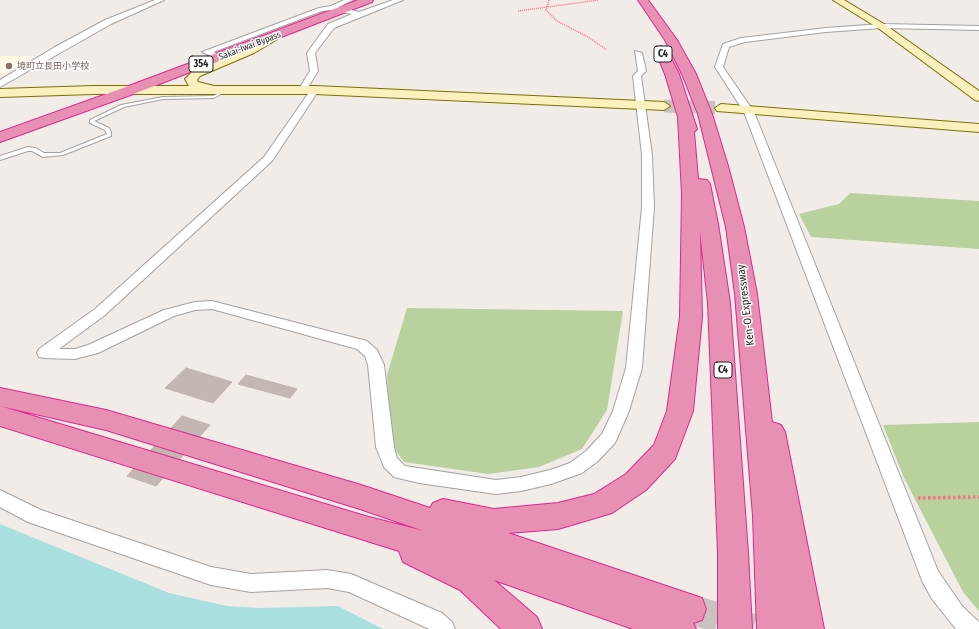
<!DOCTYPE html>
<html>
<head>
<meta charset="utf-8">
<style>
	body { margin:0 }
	canvas { display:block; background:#f2ece8 }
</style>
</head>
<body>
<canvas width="979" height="629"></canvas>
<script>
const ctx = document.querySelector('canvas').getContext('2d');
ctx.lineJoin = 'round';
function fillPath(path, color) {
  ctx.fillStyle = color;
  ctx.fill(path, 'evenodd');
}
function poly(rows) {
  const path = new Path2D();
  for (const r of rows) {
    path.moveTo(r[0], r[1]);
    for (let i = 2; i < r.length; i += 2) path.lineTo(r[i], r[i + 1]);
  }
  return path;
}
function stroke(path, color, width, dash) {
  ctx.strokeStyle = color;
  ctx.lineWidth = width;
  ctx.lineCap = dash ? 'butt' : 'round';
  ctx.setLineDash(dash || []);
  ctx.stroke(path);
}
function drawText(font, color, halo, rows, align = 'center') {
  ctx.font = font + ' "Fira Sans Condensed","Noto Sans JP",sans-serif';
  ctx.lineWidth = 3;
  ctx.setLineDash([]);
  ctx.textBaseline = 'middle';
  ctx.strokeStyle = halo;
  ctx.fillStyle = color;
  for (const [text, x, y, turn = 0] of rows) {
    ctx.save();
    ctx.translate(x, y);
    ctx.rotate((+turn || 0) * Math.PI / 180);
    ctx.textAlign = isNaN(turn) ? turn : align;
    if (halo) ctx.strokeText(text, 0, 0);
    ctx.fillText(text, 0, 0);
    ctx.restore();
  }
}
fillPath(poly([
	[0,56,34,56,0,76]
]), '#fff9e4');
fillPath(poly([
	[850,193,979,201,979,249,811,237,799,214,839,204],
	[407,308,623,311,607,410,582,449,539,467,488,474,404,462,391,444,387,375],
	[979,422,979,611,963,592,904,478,883,425]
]), '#b8d19d');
fillPath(poly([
	[0,524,169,593,227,606,261,608,338,606,383,629,0,629]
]), '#a9dfdf');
const building = poly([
	[186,368,232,382,213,403,165,388,186,368],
	[246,375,297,389,290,398,238,384,246,375],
	[182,416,210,425,156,486,127,476,182,416]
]);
fillPath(building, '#c3b7b4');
stroke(building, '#c4b0aa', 1);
stroke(poly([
	[664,106,721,108]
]), '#c8c3c0', 13, [13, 6]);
stroke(poly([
	[690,609,753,629]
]), '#c8c3c0', 30, [30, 15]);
const lane = poly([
	[216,89,220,89,221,94,214,98,163,99,124,107,94,121,109,128,111,132,111,136,63,155,43,157,32,151,28,151,0,160,0,156,28,147,35,148,44,153,60,153,107,134,105,130,90,123,90,120,121,105,163,97,213,96,217,94,216,89]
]);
const street = poly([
	[155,0,164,0,111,24,0,87,0,80,55,47,105,20,155,0],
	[344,0,353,0,339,7,359,12,393,0,403,0,334,28,315,53,318,71,305,92,302,93,298,90,310,71,307,53,328,24,352,14,332,10,322,11,213,52,223,55,223,59,217,59,202,52,319,8,331,6,344,0],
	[881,24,979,26,979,30,881,28,826,32,745,42,729,47,723,67,754,112,938,571,962,606,979,622,979,629,956,629,932,599,923,583,744,112,715,67,723,44,741,38,826,28,881,24],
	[635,51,642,53,646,71,641,76,652,155,654,207,642,368,629,411,615,443,598,461,582,473,551,484,521,491,496,494,419,483,394,477,384,467,376,447,368,365,365,356,357,349,212,309,195,310,174,316,98,353,75,359,44,358,39,357,37,353,39,349,95,309,264,157,312,88,315,87,319,90,272,161,105,315,59,349,75,349,88,345,164,310,195,302,212,301,367,341,377,350,384,365,394,447,397,458,405,466,496,480,521,477,550,470,570,463,586,451,602,434,613,411,626,368,642,207,642,155,633,76,638,71,635,51],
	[0,490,41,510,211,567,251,574,327,570,351,574,442,613,452,622,455,629,429,629,349,592,327,588,251,592,211,585,28,522,0,507,0,490]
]);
const secondary = poly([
	[833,0,844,0,884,24,979,91,979,101,975,100,878,28,833,0],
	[272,35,276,36,277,38,276,40,254,53,200,76,197,80,198,82,214,86,315,86,664,102,670,106,664,110,315,94,93,94,0,97,0,89,93,86,189,86,185,79,192,72,246,49,272,35],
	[721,104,979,124,979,132,717,111,715,108,721,104]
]);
const highway = poly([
	[358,0,373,0,372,2,136,93,0,142,0,132,126,87,358,0],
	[638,0,648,0,677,40,696,74,712,114,728,166,744,227,757,294,772,422,781,425,785,432,824,629,757,629,753,516,735,294,726,227,698,114,682,74,665,40,638,0],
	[661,46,667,50,679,74,692,114,697,129,694,132,698,179,707,180,710,184,718,224,730,303,748,553,752,629,718,629,718,553,708,303,700,231,702,317,693,411,675,459,646,490,612,513,558,529,508,533,702,598,706,609,702,620,693,623,696,629,633,629,494,580,537,617,542,629,501,629,460,590,403,562,399,551,0,426,0,406,365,516,424,531,360,509,106,430,0,406,0,388,106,410,361,485,430,508,433,503,443,499,494,509,558,503,594,494,626,474,654,445,667,411,680,317,682,194,678,117,665,74,655,50,661,46]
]);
stroke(lane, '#a2a2a2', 2);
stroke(street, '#a2a2a2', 2);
stroke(secondary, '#7d6f04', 2);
stroke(highway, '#dd288e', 2);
stroke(poly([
	[549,0,546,10,557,21,588,37,607,50],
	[518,11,599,0]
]), '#fb7080', 1.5, [1, 1]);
stroke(poly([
	[918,498,979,497]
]), '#fb7080', 3.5, [2.5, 2.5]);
fillPath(lane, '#fff');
fillPath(street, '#fff');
fillPath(secondary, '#faf0bd');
fillPath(highway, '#e890b4');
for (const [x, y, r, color] of [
	[9,66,4,"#8d6e63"]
]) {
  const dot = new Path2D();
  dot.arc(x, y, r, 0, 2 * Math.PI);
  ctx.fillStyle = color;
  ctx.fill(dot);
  stroke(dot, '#fff', 1.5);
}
drawText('9px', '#212121', '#fff', [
	["Sakai-Iwai Bypass",250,46,-21]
]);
drawText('9px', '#785e54', '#fff', [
	["境町立長田小学校",17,66]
], 'left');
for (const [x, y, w] of [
	[663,54,18],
	[201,64,24],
	[723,370,18]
]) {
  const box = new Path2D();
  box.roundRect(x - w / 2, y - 8, w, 16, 3);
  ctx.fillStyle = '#fff';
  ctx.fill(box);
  stroke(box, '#212121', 1);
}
drawText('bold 10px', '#212121', null, [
	["C4",663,54],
	["354",201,64],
	["C4",723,370]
]);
drawText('11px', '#212121', '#fff', [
	["Ken-O Expressway",746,305,-97]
]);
</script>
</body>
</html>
